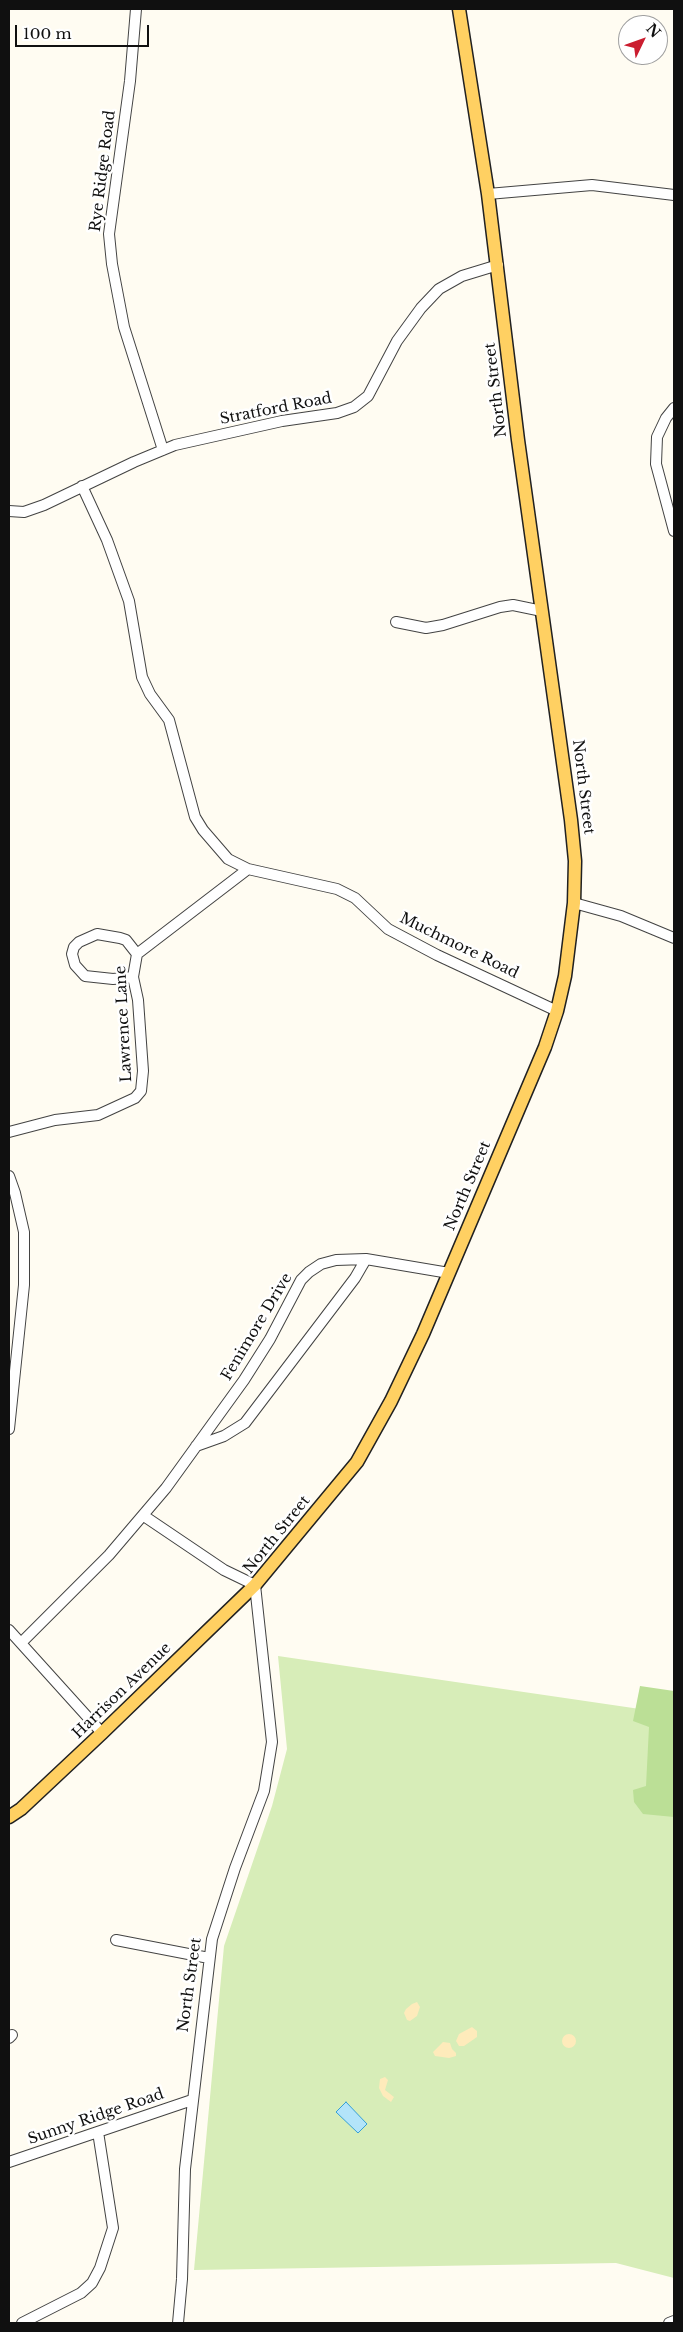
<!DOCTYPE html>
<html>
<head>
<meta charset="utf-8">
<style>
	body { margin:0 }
	#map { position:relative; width:683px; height:2332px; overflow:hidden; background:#fffcf2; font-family:"Libre Baskerville",serif }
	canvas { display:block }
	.frame { position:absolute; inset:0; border:10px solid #101010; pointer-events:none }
	.north { position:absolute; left:618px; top:15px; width:50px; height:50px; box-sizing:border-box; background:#fff; border:1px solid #9f9f9f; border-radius:50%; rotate:48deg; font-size:14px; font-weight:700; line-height:20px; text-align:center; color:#101010 }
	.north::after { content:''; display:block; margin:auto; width:18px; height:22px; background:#cb1d2f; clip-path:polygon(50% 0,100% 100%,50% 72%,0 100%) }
	.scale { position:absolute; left:15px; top:25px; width:134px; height:22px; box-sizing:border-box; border:2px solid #101010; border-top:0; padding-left:6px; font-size:15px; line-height:18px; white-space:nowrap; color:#101010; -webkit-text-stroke:4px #fff; paint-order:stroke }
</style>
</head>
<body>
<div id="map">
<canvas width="683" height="2332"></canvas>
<div class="frame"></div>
<div class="north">N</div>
<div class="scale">100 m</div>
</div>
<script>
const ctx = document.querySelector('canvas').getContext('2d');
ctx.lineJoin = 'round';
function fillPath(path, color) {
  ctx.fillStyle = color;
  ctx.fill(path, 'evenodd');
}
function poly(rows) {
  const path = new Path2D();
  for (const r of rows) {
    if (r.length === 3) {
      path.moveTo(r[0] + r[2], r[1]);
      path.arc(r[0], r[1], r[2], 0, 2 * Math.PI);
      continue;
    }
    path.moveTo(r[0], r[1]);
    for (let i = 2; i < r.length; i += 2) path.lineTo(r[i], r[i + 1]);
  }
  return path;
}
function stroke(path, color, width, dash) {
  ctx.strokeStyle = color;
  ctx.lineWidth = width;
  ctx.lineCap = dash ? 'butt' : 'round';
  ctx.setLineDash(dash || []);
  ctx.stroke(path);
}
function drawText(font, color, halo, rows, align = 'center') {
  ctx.font = font + ' "Libre Baskerville",serif';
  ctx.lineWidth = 5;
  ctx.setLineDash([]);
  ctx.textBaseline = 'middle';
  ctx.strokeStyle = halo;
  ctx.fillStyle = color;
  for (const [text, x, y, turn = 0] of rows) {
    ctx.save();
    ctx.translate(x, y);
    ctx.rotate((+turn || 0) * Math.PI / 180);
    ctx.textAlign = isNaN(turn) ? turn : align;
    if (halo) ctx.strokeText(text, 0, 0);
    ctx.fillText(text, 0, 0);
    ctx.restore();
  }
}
fillPath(poly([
	[278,1656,674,1714,674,2278,616,2263,194,2270,224,1946,272,1806,287,1749]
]), '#d7edb8');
fillPath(poly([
	[640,1686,674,1691,674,1817,643,1814,634,1802,633,1790,646,1786,649,1727,633,1721]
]), '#bbdf96');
fillPath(poly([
	[417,2002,420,2007,417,2016,410,2021,407,2020,404,2013,406,2009,412,2004],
	[472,2027,477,2031,477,2037,464,2046,459,2046,456,2041,459,2034],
	[569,2041,7],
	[443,2042,450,2043,452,2049,456,2053,456,2056,449,2058,435,2056,433,2052],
	[385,2077,388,2080,385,2090,394,2097,391,2102,383,2096,379,2088,380,2079]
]), '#feebbb');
const water = poly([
	[346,2102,367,2124,358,2133,336,2112,346,2102]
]);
fillPath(water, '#b3e4fa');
stroke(water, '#35a0d7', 1);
const minor = poly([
	[136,9,130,81,109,234,112,264,124,327,163,450],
	[488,194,592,185,674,195],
	[674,408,666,418,657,437,656,464,674,531],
	[82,486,107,540,129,601,142,677,150,694,169,720,195,817,203,830,228,859,248,869,337,889,355,898,388,929,437,955,557,1011],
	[9,511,24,512,44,505,134,462,175,445,282,421,337,413,354,407,368,396,397,341,421,308,439,289,462,276,498,265],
	[396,622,426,628,443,625,500,607,513,605,542,611],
	[574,903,621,916,674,938],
	[133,977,113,979,85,976,75,965,72,954,74,947,79,942,97,934,120,938,126,940,137,954],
	[9,1132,55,1120,98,1115,135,1098,141,1091,143,1071,138,1000,133,977,137,954,248,869],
	[9,1176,15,1193,24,1232,24,1285,9,1429],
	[196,1446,224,1436,245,1423,355,1278,366,1259],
	[144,1516,224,1570,255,1585,272,1742,264,1791,235,1868,212,1939,185,2169,182,2279,178,2323],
	[9,1630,102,1733],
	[21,1643,109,1555,166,1488,244,1380,270,1339,301,1280,309,1272,321,1264,336,1260,366,1259,449,1273],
	[116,1940,209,1958],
	[9,2038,12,2035],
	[9,2162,192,2100],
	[22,2323,81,2293,92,2283,100,2268,113,2228,98,2132],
	[669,2323,674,2321]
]);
const major = poly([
	[9,1817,21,1809,102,1733,255,1585,357,1462,391,1401,423,1334,545,1047,557,1011,565,976,574,903,575,861,571,820,518,440,488,194,459,9]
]);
stroke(minor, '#434343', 12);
stroke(major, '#212121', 15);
stroke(minor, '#fff', 10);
stroke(major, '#ffd062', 12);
drawText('15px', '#101010', '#fff', [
	["Rye Ridge Road",103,171,-83],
	["North Street",496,390,-97],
	["Stratford Road",276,409,-11],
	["North Street",583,787,83],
	["Muchmore Road",459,946,26],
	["Lawrence Lane",124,1024,-93],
	["North Street",468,1186,-67],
	["Fenimore Drive",257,1327,-59],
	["North Street",277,1535,-51],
	["Harrison Avenue",122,1691,-44],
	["North Street",190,1985,-82],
	["Sunny Ridge Road",96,2117,-19]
]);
</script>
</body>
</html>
